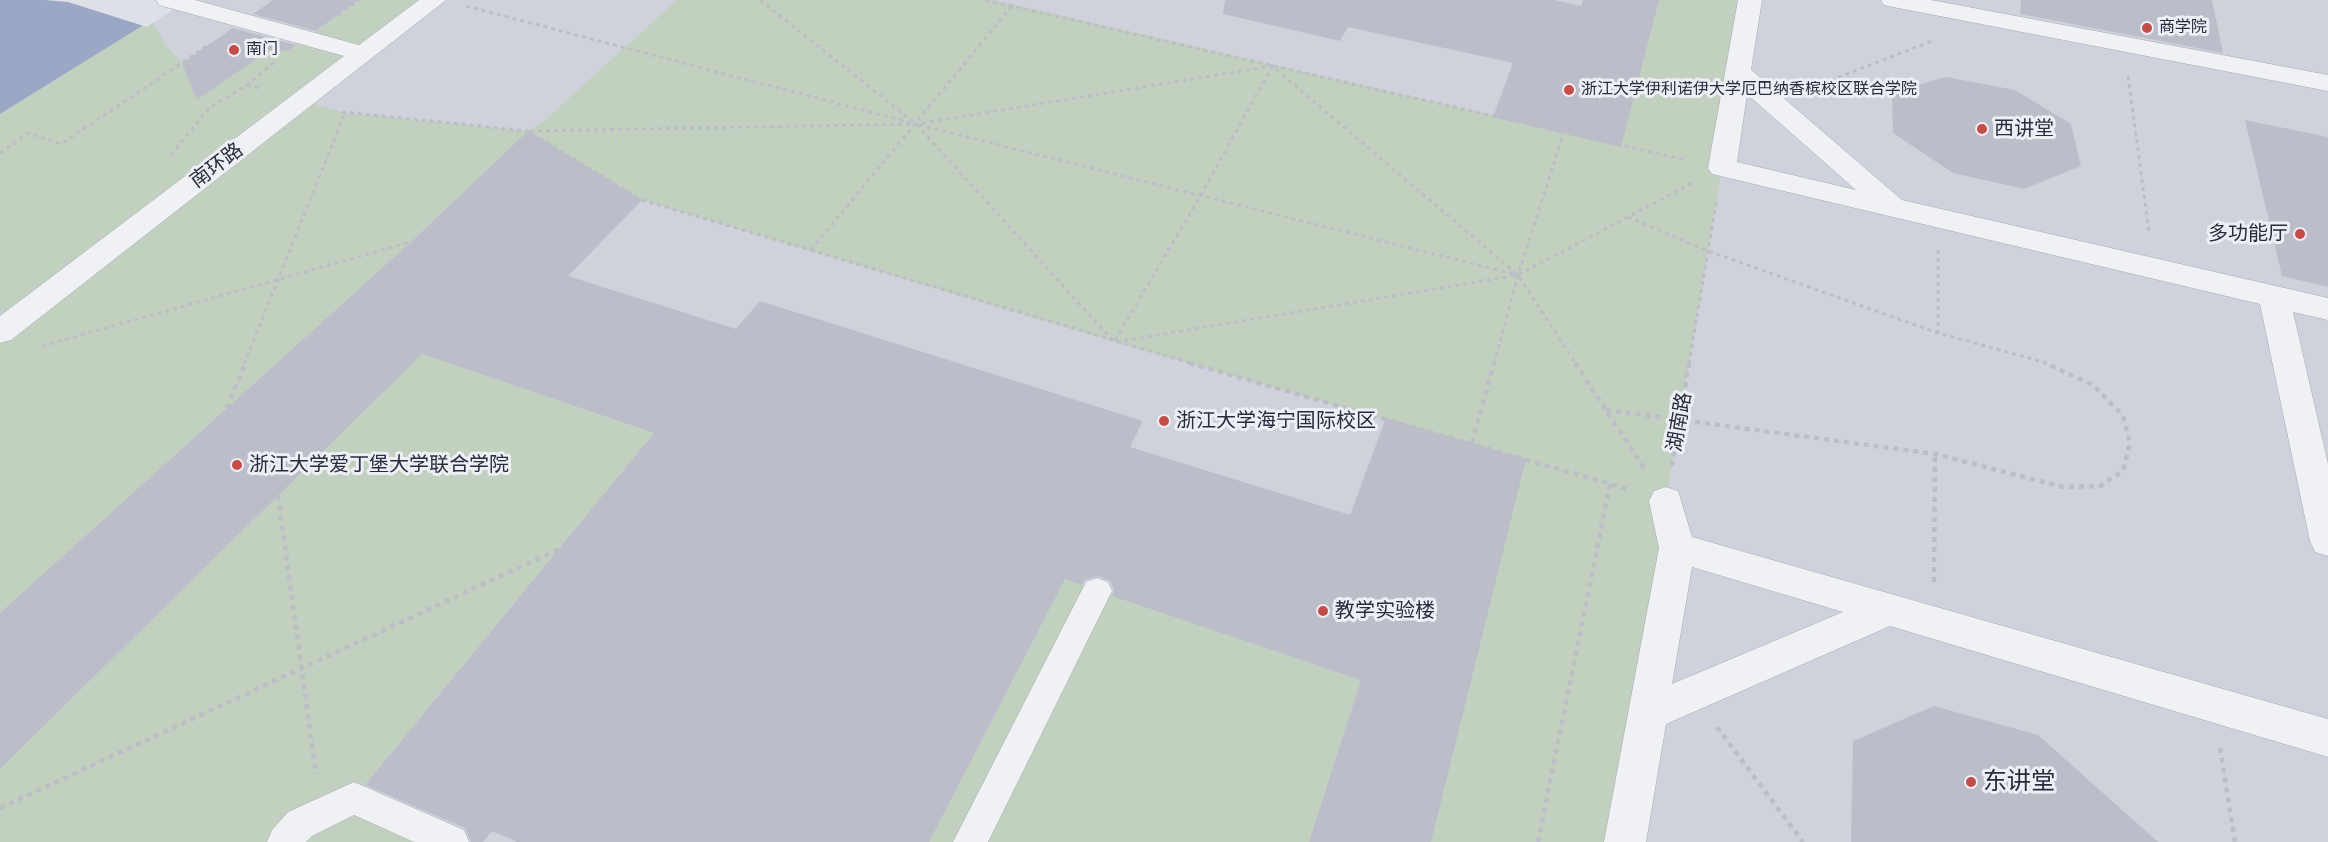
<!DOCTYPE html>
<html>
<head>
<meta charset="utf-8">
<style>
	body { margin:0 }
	canvas { display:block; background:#dee0e7 }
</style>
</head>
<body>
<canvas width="2328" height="842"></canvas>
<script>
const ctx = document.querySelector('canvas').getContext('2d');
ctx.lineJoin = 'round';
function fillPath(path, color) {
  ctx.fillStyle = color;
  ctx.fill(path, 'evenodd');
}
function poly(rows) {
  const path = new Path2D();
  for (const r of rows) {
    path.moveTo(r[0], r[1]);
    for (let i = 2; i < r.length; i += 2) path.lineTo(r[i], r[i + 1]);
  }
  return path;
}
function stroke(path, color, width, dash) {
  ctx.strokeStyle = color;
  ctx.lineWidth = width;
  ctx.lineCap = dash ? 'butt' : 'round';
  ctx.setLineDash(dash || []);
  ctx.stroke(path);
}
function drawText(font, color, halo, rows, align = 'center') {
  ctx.font = font + ' Manrope,"Noto Sans SC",sans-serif';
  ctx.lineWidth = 6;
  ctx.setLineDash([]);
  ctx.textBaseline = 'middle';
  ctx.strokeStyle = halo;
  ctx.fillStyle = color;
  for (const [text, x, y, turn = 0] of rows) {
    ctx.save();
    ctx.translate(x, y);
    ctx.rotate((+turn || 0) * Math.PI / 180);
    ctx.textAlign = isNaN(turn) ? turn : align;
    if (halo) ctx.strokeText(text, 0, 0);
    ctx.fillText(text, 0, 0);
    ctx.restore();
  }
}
fillPath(poly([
	[0,0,2328,0,2328,842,0,842]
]), '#d0d2db');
fillPath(poly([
	[361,0,434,0,303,101,345,113,528,131,545,120,677,0,994,0,1621,145,1659,0,1750,0,1666,501,1625,842,1431,842,1525,459,1114,342,642,200,528,131,411,242,0,613,0,114,152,20,166,46,182,63,200,98,269,50,288,51],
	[422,354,654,433,354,798,452,842,0,842,0,769],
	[1065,579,1361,680,1309,842,929,842]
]), '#c1d0bf');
fillPath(poly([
	[0,0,184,0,0,114]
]), '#9ba8c5');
fillPath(poly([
	[45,0,187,0,147,27,68,2]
]), '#dee0e7');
fillPath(poly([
	[273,0,359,0,316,31,253,14],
	[1225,0,1554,0,1581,6,1583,0,1659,0,1621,147,1493,117,1513,63,1348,27,1340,41,1223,14],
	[2021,0,2212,0,2223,53,2020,14],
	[233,28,296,45,288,51,269,50,197,100,182,63],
	[1946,77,2015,90,2071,124,2081,166,2024,189,1953,173,1893,133,1892,92],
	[2245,120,2328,137,2328,287,2282,276],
	[528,131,642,200,568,276,736,329,760,301,1143,421,1130,447,1350,515,1386,418,1526,459,1431,842,1309,842,1361,680,1112,596,1114,590,1110,581,1098,576,1085,580,1082,585,1065,579,929,842,517,842,492,831,483,842,471,842,465,828,365,785,654,433,422,354,0,769,0,613,411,242],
	[1934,706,2038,735,2158,842,1851,842,1853,741]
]), '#bbbec9');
const service = poly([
	[1097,578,1108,582,1112,591,988,842,953,842,1086,582,1097,578],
	[354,782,464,830,469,842,414,842,354,815,312,836,306,842,267,842,272,830,288,812,354,782]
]);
const minor = poly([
	[156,0,195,0,359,45,419,0,446,0,11,340,0,343,0,316,344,56,159,5,156,0],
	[1738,0,1762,0,1751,70,1902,200,2328,298,2328,320,2293,312,2328,464,2328,556,2315,552,2310,541,2260,304,1712,174,1708,168,1738,0],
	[1747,94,1856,190,1737,162,1747,94],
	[1881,0,1931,0,2328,75,2328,91,1893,7,1884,5,1881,0],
	[1666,487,1678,491,1692,537,2328,719,2328,757,1890,626,1666,724,1646,842,1604,842,1659,548,1649,501,1654,491,1666,487],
	[1692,567,1843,612,1672,684,1692,567]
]);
stroke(service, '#a7aab4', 1);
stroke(minor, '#a7aab4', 1);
stroke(poly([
	[760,0,916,124,1114,342,1201,195,1272,67],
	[985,0,1686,160],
	[466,6,912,123],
	[338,15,359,0],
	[2128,76,2149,232],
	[247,85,262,89],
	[1808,89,1935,40],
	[342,112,528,131,642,200,1194,364],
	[919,125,1517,275],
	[530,131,916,124,1272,66,1518,275,1576,364],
	[0,153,28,133,61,144,210,44],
	[171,155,209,108,247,85,276,61],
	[1628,217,1708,251,1938,333,2050,364],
	[811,250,1012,6],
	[1938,250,1938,333],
	[1116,342,1518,275,1692,183],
	[42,346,411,242],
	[244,364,345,113],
	[1494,364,1518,275,1564,132],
	[1689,364,1717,198]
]), '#bcbec5', 3, [4, 4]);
stroke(poly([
	[1189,363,1628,489],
	[1575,363,1646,471],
	[227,408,245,363],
	[1606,410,1935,454,2063,487,2100,486,2123,471,2130,443,2123,416,2093,385,2045,363],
	[1472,443,1494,363],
	[1672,466,1689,363],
	[278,496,316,774],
	[1934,582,1935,454],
	[1717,727,1803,842],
	[2220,748,2235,842],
	[0,808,559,549],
	[1538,842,1610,484]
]), '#bcbec5', 4.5, [5, 5]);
fillPath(service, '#f0f1f5');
fillPath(minor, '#f0f1f5');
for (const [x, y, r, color] of [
	[2147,28,6,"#c54d49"],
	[234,50,6,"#c54d49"],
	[1569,90,6,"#c54d49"],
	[1982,129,6,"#c54d49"],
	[2300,234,6,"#c54d49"],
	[1164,421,6,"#c54d49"],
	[237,465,6,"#c54d49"],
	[1323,611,6,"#c54d49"],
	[1971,782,6,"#c54d49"]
]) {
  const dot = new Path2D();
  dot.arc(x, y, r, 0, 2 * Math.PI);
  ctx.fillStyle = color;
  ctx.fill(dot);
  stroke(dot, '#edeff4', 2);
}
drawText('16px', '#282c3c', '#edeff4', [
	["商学院",2159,28],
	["南门",246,50],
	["浙江大学伊利诺伊大学厄巴纳香槟校区联合学院",1581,90]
], 'left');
drawText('20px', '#282c3c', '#edeff4', [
	["西讲堂",1994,129],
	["多功能厅",2288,234,"right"],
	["浙江大学海宁国际校区",1176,421],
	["浙江大学爱丁堡大学联合学院",249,465],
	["教学实验楼",1335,611]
], 'left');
drawText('20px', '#282c3c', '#edeff4', [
	["南环路",217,166,-37],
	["湖南路",1680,422,-80]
]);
drawText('24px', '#282c3c', '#edeff4', [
	["东讲堂",1983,782]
], 'left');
</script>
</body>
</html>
